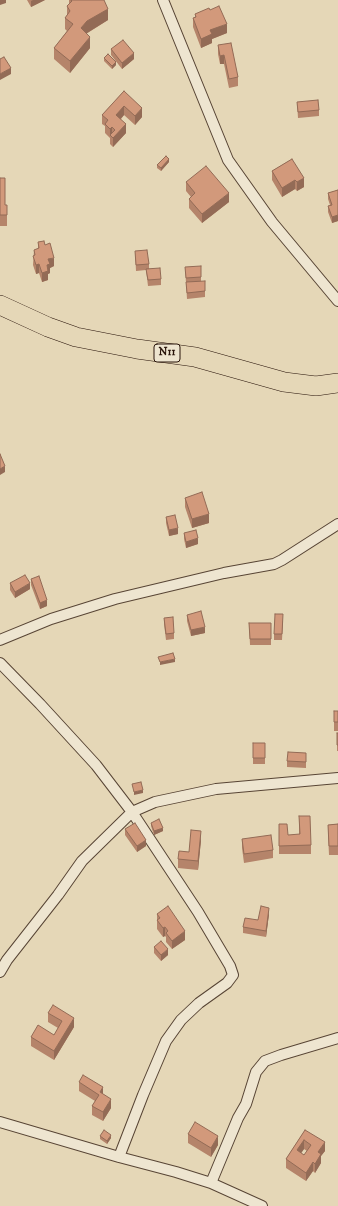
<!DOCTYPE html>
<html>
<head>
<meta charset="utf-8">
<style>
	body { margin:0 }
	canvas { display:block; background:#e5d7b7 }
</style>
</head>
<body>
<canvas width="338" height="1206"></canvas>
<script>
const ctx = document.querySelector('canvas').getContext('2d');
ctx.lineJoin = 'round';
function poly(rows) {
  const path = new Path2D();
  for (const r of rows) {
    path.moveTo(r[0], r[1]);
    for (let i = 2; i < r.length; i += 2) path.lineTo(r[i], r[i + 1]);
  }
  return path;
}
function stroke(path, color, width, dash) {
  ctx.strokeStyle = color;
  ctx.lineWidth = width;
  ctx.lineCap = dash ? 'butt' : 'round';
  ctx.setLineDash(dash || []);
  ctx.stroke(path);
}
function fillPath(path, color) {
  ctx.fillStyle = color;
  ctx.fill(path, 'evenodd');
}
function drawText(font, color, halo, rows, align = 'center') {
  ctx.font = font + ' "IM FELL DW Pica",serif';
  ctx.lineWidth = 3;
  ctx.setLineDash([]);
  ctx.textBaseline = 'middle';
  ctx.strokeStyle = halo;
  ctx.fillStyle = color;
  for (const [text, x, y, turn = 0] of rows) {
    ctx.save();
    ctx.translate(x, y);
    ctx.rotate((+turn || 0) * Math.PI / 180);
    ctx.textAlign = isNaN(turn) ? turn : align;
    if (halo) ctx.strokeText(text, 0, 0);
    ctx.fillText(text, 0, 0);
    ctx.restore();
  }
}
const street = poly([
	[163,0,228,160,272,222,338,301],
	[0,640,51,619,115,599,224,573,274,564,282,560,338,524],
	[0,663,40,704,96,765,132,812,198,912,230,966,233,975,227,983,199,1003,181,1020,166,1041,143,1095,119,1157],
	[0,972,7,960,58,895,82,861,132,812,155,802,216,789,338,778],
	[0,1122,119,1157,176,1172,211,1183,262,1206],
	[211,1183,238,1118,246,1104,256,1072,265,1061,281,1055,338,1038]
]);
const highway = poly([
	[0,305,48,327,76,337,137,349,195,357,284,382,316,386,338,383]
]);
stroke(street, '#584535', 12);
stroke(highway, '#29140a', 20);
stroke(street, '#eee5d0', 10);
stroke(highway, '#e5d7b7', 19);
fillPath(poly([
	[27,0,45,0,31,7],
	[69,0,104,0,108,20,86,34,90,48,70,73,54,59,54,48,67,31,65,29,65,18,67,15,67,6,69,4],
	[210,10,227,33,212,39,212,43,201,48,193,27,193,18,195,18,195,14],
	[218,45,238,77,238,86,229,88,224,64,220,64,218,54],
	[111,49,134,59,122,69,111,55],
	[104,58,116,65,112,69,104,61],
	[124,91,142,117,135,125,124,115,121,119,126,133,113,147,110,144,110,138,105,133,105,126,102,124,102,115],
	[297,102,319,110,319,116,298,118],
	[292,159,304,187,297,191,295,189,282,197,272,180,272,171],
	[169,162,161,171,157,168,157,165],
	[0,178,5,205,7,205,7,226,0,226],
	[186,182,229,202,202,223,189,208,189,199,191,197,186,191],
	[338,190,338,221,332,223,328,212,328,206,330,205,328,199,328,193],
	[38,242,45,245,54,266,50,268,50,273,48,274,48,280,42,282,39,273,36,274,33,265,34,250,38,249],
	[135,251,149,264,149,269,161,279,161,285,148,286,146,270,136,271],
	[185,267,201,277,201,281,205,291,205,297,187,299],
	[185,498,209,523,192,528,185,507],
	[166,517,178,534,169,536,166,523],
	[184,533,198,544,186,548,184,539],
	[31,579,47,606,40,609,31,585],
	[10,583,30,589,15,598,10,590],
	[187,615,205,633,191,636,187,621],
	[164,618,174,633,174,639,166,640,164,624],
	[283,620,282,640,274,640,274,634],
	[249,623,271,623,271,645,250,645],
	[338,711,338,731,334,731,334,722],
	[337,733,338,733,338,751,337,751],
	[253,743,265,743,265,764,253,764],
	[306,759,306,768,287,767,287,761],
	[299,816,311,845,311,854,279,854,279,824,288,835,299,835],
	[151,823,163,831,154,835,151,826],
	[338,824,338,855,329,855,328,834,328,825],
	[125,829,146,846,137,852,125,835],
	[242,839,273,850,273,858,244,863,242,848],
	[201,840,198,870,178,868,178,859,189,852],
	[157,914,185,940,172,949,166,942,166,937,165,936,163,937,157,929],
	[269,914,266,937,243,933,243,927],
	[154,947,168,955,161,961,154,953],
	[48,1013,74,1027,54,1060,31,1046,31,1037,54,1035,58,1028,48,1022],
	[79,1082,103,1094,111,1108,103,1121,92,1115,92,1106,95,1101,79,1091],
	[305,1130,325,1151,321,1156,321,1163,315,1173,313,1171,306,1181,286,1168,286,1159],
	[304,1149,307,1151,304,1155,301,1153],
	[188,1134,218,1145,211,1157,188,1143],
	[100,1136,111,1138,107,1144,100,1139]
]), '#b5846a');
fillPath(poly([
	[0,0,6,0,6,3,0,5],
	[33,0,45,0,31,7,31,1],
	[108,9,108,20,87,33,81,40,81,28,87,21],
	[227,24,227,33,212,39,212,43,201,48,201,39,210,30],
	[90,37,90,48,70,73,70,61],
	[134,53,134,59,122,69,122,63],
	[224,55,224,64,220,64,220,56],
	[116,62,116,65,112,69,112,66],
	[11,68,11,74,0,80,0,74],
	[124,106,124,115,116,124,116,115],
	[142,108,142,117,135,125,135,116],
	[126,124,126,133,113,147,113,138],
	[112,127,112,136,110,135,110,129],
	[169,159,169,162,161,171,161,168],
	[304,178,304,187,297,191,297,182],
	[295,180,295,189,282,197,282,188],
	[229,193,229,202,202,223,202,214],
	[338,215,338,221,332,223,332,217],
	[54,258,54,266,50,268,50,273,48,274,48,280,42,282,42,273,48,259],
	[39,264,39,273,36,274,36,265],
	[5,466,5,472,0,475,0,469],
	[209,514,209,523,192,528,192,519],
	[178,528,178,534,169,536,169,530],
	[198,538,198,544,186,548,186,542],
	[30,583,30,589,15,598,15,592],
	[47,600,47,606,40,609,40,603],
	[205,627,205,633,191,636,191,630],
	[175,659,175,662,160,665,160,662],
	[143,790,143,793,134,795,134,792],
	[163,828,163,831,154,835,154,831],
	[201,831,201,840,198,870,198,861],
	[146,840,146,846,137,852,137,846],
	[269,908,269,914,266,937,266,931],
	[165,927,165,936,163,937,163,928],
	[185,931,185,940,172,949,172,941],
	[168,949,168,955,161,961,161,955],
	[74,1018,74,1027,54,1060,54,1051],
	[103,1087,103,1096,100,1092],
	[111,1099,111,1108,103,1121,103,1112],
	[111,1135,111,1138,107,1144,107,1141],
	[218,1136,218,1145,211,1157,211,1148],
	[304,1140,304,1149,297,1159,297,1150],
	[325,1142,325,1151,321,1156,321,1163,315,1173,315,1164,318,1152],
	[313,1162,313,1171,306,1181,306,1173]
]), '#936b56');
const building = poly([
	[71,0,104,0,108,9,87,21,81,28,90,37,70,61,54,48,73,24,65,18,70,11,67,6,72,1,71,0],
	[219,6,227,24,210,30,212,34,201,39,193,18,196,17,195,14,209,8,210,10,219,6],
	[123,40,134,53,122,63,111,49,123,40],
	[231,43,238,77,229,79,224,55,220,56,218,45,231,43],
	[108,54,116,62,112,66,104,58,108,54],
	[4,57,11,68,0,74,0,59,4,57],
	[124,91,142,108,135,116,124,106,116,115,126,124,113,138,110,135,115,130,112,127,110,129,105,124,108,120,102,115,124,91],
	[318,100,319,110,298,112,297,102,318,100],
	[166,156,169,159,161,168,157,165,166,156],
	[292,159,304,178,297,182,295,180,282,188,272,171,292,159],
	[206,166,229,193,202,214,189,199,195,193,186,182,206,166],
	[0,178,5,178,5,205,7,205,7,215,0,215,0,178],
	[338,190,338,215,332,217,328,206,332,205,328,193,338,190],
	[44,241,45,245,50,243,54,258,48,259,50,264,47,265,48,271,42,273,39,264,36,265,33,256,35,255,34,250,39,248,38,242,44,241],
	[147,250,149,264,136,265,135,251,147,250],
	[201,266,201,277,186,278,185,267,201,266],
	[160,268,161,279,148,280,146,269,160,268],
	[205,281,205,291,187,293,186,282,205,281],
	[0,454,5,466,0,469,0,454],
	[202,492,209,514,192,519,185,498,202,492],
	[175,515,178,528,169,530,166,517,175,515],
	[196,530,198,538,186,542,184,533,196,530],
	[25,575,30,583,15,592,10,583,25,575],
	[39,576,47,600,40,603,31,579,39,576],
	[201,611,205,627,191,630,187,615,201,611],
	[275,614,283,614,282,634,274,634,275,614],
	[173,617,174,633,166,634,164,618,173,617],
	[249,623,271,623,271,639,250,639,249,623],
	[173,653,175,659,160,662,158,657,173,653],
	[334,711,338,711,338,722,334,722,334,711],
	[337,733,338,733,338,745,337,745,337,733],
	[253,743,265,743,265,758,253,758,253,743],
	[288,752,306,753,306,762,287,761,288,752],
	[141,782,143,790,134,792,132,784,141,782],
	[299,816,310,816,311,845,279,846,279,824,287,824,288,835,300,834,299,816],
	[159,819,163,828,154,831,151,823,159,819],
	[135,823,146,840,137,846,125,829,135,823],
	[338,824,338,846,329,846,328,825,338,824],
	[191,830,201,831,198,861,178,859,179,851,189,852,191,830],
	[271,835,273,850,244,854,242,839,271,835],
	[168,906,185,931,172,941,166,933,168,931,165,927,163,928,157,920,160,918,157,914,168,906],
	[261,906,269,908,266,931,243,927,245,918,258,920,261,906],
	[161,941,168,949,161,955,154,947,161,941],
	[53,1005,74,1018,54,1051,31,1037,38,1025,54,1035,62,1021,48,1013,53,1005],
	[83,1075,103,1087,100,1092,111,1099,103,1112,92,1106,99,1095,79,1082,83,1075],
	[195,1122,218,1136,211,1148,188,1134,195,1122],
	[104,1130,111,1135,107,1141,100,1136,104,1130],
	[305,1130,325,1142,318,1152,321,1154,315,1164,313,1162,306,1173,286,1159,305,1130],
	[304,1140,311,1145,304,1155,297,1150,304,1140]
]);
fillPath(building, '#d2997b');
stroke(building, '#936b56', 1);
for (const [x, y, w] of [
	[167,353,26]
]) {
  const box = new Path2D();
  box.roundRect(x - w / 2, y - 9, w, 18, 3);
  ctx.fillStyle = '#eee5d0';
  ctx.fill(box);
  stroke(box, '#29140a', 1);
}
drawText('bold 11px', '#29140a', null, [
	["N11",167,353]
]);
</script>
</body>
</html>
